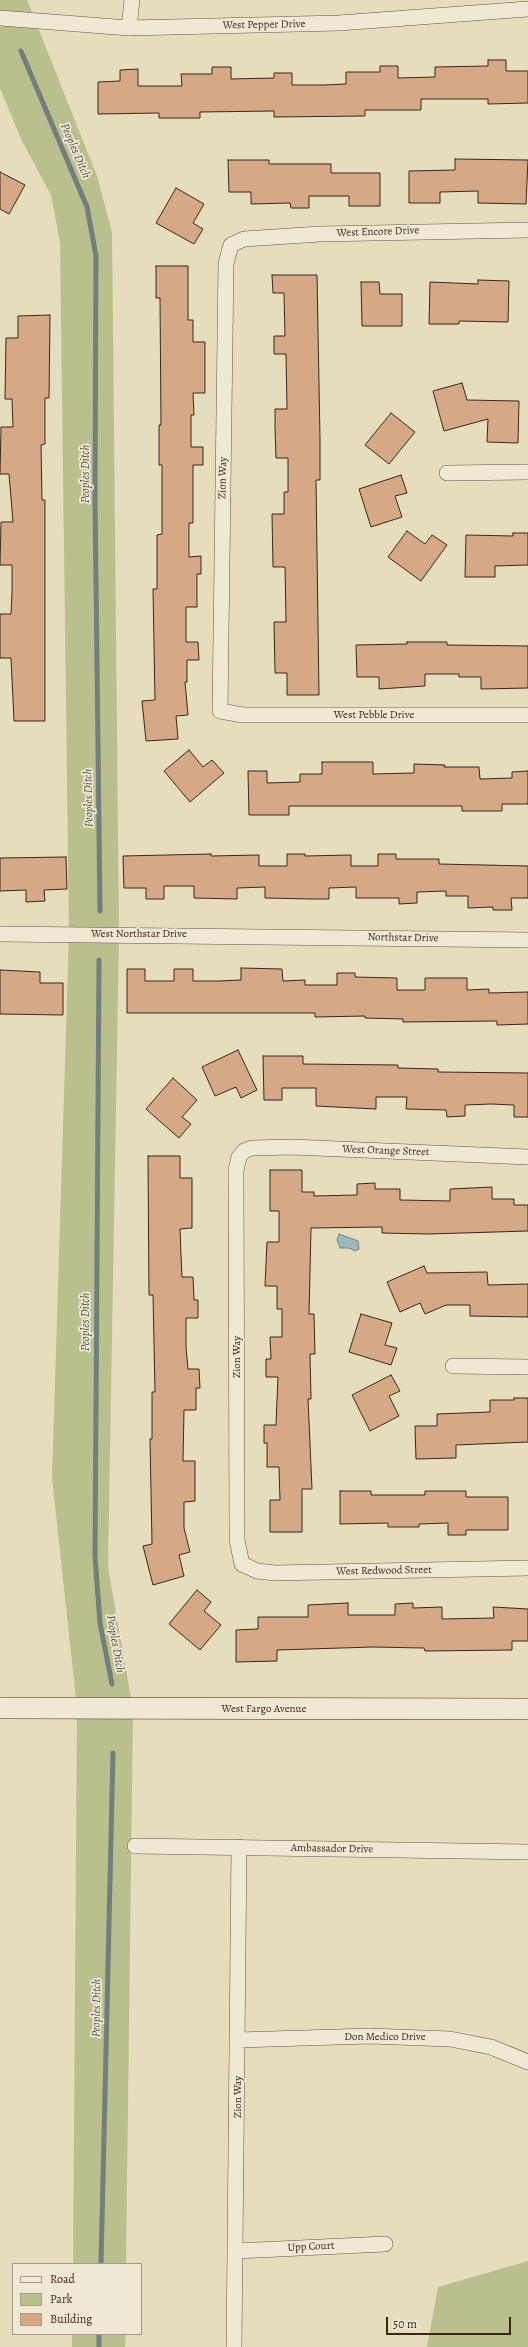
<!DOCTYPE html>
<html>
<head>
<meta charset="utf-8">
<style>
	body { margin:0 }
	#map { position:relative; width:528px; height:2347px; overflow:hidden; background:#e6ddbd; font-family:Alegreya,serif }
	canvas { display:block }
	.legend { position:absolute; left:12px; top:2263px; width:130px; height:72px; box-sizing:border-box; background:#efe9d4; border:1px solid #a79b8a; margin:0; padding:5px 7px; list-style:none; font-size:12px; color:#3b261c }
	.legend li { display:flex; align-items:center; gap:8px; height:20px }
	.legend b { width:20px; border:1px solid #a79b8a }
	.scale { position:absolute; left:386px; top:2317px; width:125px; height:18px; box-sizing:border-box; border:2px solid #3b261c; border-top:0; padding-left:5px; font-size:12px; line-height:14px; white-space:nowrap; color:#3b261c; -webkit-text-stroke:3px #efe9d4; paint-order:stroke }
</style>
</head>
<body>
<div id="map">
<canvas width="528" height="2347"></canvas>
<ul class="legend">
<li><b style="height:5px;background:#efe9d4"></b>Road</li>
<li><b style="height:11px;background:#b9c08e"></b>Park</li>
<li><b style="height:11px;background:#d5a986"></b>Building</li>
</ul>
<div class="scale">50 m</div>
</div>
<script>
const ctx = document.querySelector('canvas').getContext('2d');
ctx.lineJoin = 'round';
function fillPath(path, color) {
  ctx.fillStyle = color;
  ctx.fill(path, 'evenodd');
}
function poly(rows) {
  const path = new Path2D();
  for (const r of rows) {
    path.moveTo(r[0], r[1]);
    for (let i = 2; i < r.length; i += 2) path.lineTo(r[i], r[i + 1]);
  }
  return path;
}
function stroke(path, color, width, dash) {
  ctx.strokeStyle = color;
  ctx.lineWidth = width;
  ctx.lineCap = dash ? 'butt' : 'round';
  ctx.setLineDash(dash || []);
  ctx.stroke(path);
}
function drawText(font, color, halo, rows, align = 'center') {
  ctx.font = font + ' Alegreya,serif';
  ctx.lineWidth = 3.5;
  ctx.setLineDash([]);
  ctx.textBaseline = 'middle';
  ctx.strokeStyle = halo;
  ctx.fillStyle = color;
  for (const [text, x, y, turn = 0] of rows) {
    ctx.save();
    ctx.translate(x, y);
    ctx.rotate((+turn || 0) * Math.PI / 180);
    ctx.textAlign = isNaN(turn) ? turn : align;
    if (halo) ctx.strokeText(text, 0, 0);
    ctx.fillText(text, 0, 0);
    ctx.restore();
  }
}
fillPath(poly([
	[0,0,27,0,97,176,112,232,119,934,108,1568,133,1709,126,2264,73,2264,77,1708,52,1478,69,934,60,242,51,195,21,139,0,88],
	[528,2261,528,2347,427,2347,438,2287],
	[72,2334,126,2334,125,2347,72,2347]
]), '#b9c08e');
const water = poly([
	[339,1234,358,1241,359,1249,355,1251,349,1248,340,1248,337,1240,339,1234]
]);
fillPath(water, '#99bab9');
stroke(water, '#737f7a', 1);
stroke(poly([
	[21,51,87,207,96,256,95,499,100,911],
	[99,960,95,1556,100,1623,112,1684],
	[101,2264,113,1753],
	[99,2347,99,2334]
]), '#737f7a', 5);
const building = poly([
	[488,60,506,60,506,71,528,71,528,103,488,104,488,99,421,99,421,110,365,110,365,116,274,117,274,111,200,112,200,118,159,118,159,113,98,114,98,82,120,81,120,70,138,69,138,86,182,86,181,74,212,74,212,67,231,67,231,79,274,78,274,73,292,73,292,85,324,85,346,84,346,72,380,72,380,66,398,66,398,78,435,77,435,67,488,66,488,60],
	[455,159,528,160,526,204,478,203,478,191,440,192,440,203,409,203,409,171,455,170,455,159],
	[228,160,269,160,269,164,331,164,331,173,380,173,380,206,349,206,349,196,309,196,309,208,291,208,290,203,251,204,251,192,229,192,228,160],
	[0,172,25,185,9,214,0,209,0,172],
	[176,188,204,204,193,223,203,229,194,244,156,223,176,188],
	[156,266,188,266,188,320,193,320,193,342,205,342,205,393,193,393,194,415,191,415,191,447,203,447,203,465,193,465,193,523,189,523,189,557,201,556,201,574,197,574,197,607,186,607,186,642,198,642,199,660,187,660,187,682,185,682,188,715,176,716,178,739,146,741,142,701,155,700,153,589,157,589,157,535,162,534,162,465,159,465,159,425,161,425,160,298,156,298,156,266],
	[272,275,317,275,320,439,320,480,316,480,319,695,287,695,287,673,275,673,274,622,286,622,285,567,273,567,272,514,284,514,284,492,288,492,288,458,276,458,275,428,275,409,287,409,286,354,274,354,274,336,285,336,284,293,273,293,272,275],
	[478,280,509,281,508,322,459,321,459,324,429,324,430,282,478,284,478,280],
	[361,282,379,282,380,294,402,294,402,326,362,326,361,282],
	[50,315,49,398,45,398,45,444,41,445,42,500,45,500,45,721,14,721,11,658,0,658,0,614,11,614,12,592,12,565,0,565,1,522,13,522,9,474,0,474,1,427,13,427,12,399,5,399,6,338,18,338,18,316,50,315],
	[462,383,467,400,519,401,518,443,487,442,488,419,444,431,433,391,462,383],
	[391,413,415,432,389,464,365,445,391,413],
	[401,475,407,493,395,496,402,517,371,527,359,489,401,475],
	[407,531,425,544,432,535,447,545,421,581,388,557,407,531],
	[513,533,528,533,528,565,495,566,495,577,465,577,466,535,513,536,513,533],
	[407,642,447,642,447,645,528,646,528,688,481,689,481,677,459,677,459,674,425,674,425,686,379,689,379,677,357,677,356,645,407,644,407,642],
	[189,750,203,767,212,760,224,773,190,802,164,771,189,750],
	[322,762,373,762,373,774,414,773,414,764,445,765,444,767,479,767,480,779,512,778,512,772,528,771,528,804,502,804,502,811,462,811,462,806,289,806,289,815,249,815,248,771,267,771,267,783,300,782,300,774,322,774,322,762],
	[211,854,211,856,259,855,259,866,287,866,287,854,305,854,305,856,351,855,351,866,378,866,378,854,396,854,396,859,439,859,439,864,528,866,528,898,511,898,512,910,493,910,493,907,468,908,468,896,446,896,446,891,417,892,417,903,399,904,399,898,356,898,356,887,329,888,329,899,311,899,265,898,265,887,237,888,237,899,194,898,194,886,164,886,164,899,146,899,146,888,124,888,123,856,211,854],
	[66,857,67,889,44,890,45,901,26,902,26,890,0,891,0,858,66,857],
	[241,968,282,969,283,981,305,980,305,985,337,985,337,973,355,973,355,977,397,978,397,990,425,990,425,978,467,978,467,990,489,989,489,993,528,992,528,1024,497,1025,497,1021,403,1022,403,1019,365,1018,365,1016,315,1017,315,1013,127,1013,127,969,145,969,145,981,174,981,174,969,193,969,193,981,219,981,241,980,241,968],
	[0,970,40,972,40,983,63,983,63,1015,0,1014,0,970],
	[238,1050,257,1090,241,1098,236,1087,215,1096,202,1067,238,1050],
	[263,1056,303,1056,303,1064,398,1065,398,1068,438,1069,438,1072,528,1073,528,1117,514,1117,514,1105,491,1104,465,1105,465,1116,447,1117,446,1110,406,1109,407,1097,376,1097,376,1109,316,1106,316,1088,282,1088,282,1100,264,1100,263,1056],
	[173,1078,197,1100,182,1117,191,1124,179,1138,146,1109,173,1078],
	[148,1156,180,1156,180,1178,192,1178,192,1228,180,1229,181,1255,182,1277,193,1277,194,1300,198,1300,198,1318,186,1318,186,1347,188,1369,199,1369,200,1388,196,1388,196,1410,184,1410,183,1461,195,1461,195,1501,184,1502,184,1528,190,1552,179,1555,184,1576,153,1585,143,1546,152,1544,150,1439,152,1439,152,1392,155,1392,153,1295,149,1295,148,1156],
	[270,1170,302,1170,302,1192,314,1192,314,1196,357,1195,357,1184,375,1183,375,1189,400,1189,400,1200,450,1201,450,1189,492,1187,492,1199,514,1199,514,1205,528,1205,528,1231,428,1234,382,1233,382,1227,311,1228,309,1314,314,1314,315,1354,310,1354,311,1399,308,1399,312,1489,302,1489,302,1532,270,1532,270,1500,280,1500,279,1467,267,1467,267,1443,264,1443,264,1425,276,1425,278,1377,266,1377,266,1359,271,1359,270,1337,282,1337,282,1309,277,1309,277,1286,265,1286,267,1242,279,1242,279,1211,270,1211,270,1170],
	[424,1266,427,1273,487,1272,488,1285,528,1284,528,1317,470,1316,470,1305,446,1305,425,1314,420,1303,400,1312,387,1282,424,1266],
	[361,1314,392,1323,385,1345,397,1348,391,1365,349,1352,361,1314],
	[391,1375,400,1391,389,1396,399,1416,370,1431,352,1395,391,1375],
	[514,1398,528,1398,528,1442,456,1445,456,1458,416,1459,415,1426,437,1426,437,1414,490,1412,490,1400,514,1400,514,1398],
	[340,1491,371,1491,371,1495,425,1495,425,1491,466,1491,466,1497,508,1497,508,1530,466,1530,466,1535,448,1535,448,1523,419,1524,419,1527,388,1527,388,1523,340,1524,340,1491],
	[197,1590,211,1602,204,1611,221,1625,200,1650,169,1624,197,1590],
	[348,1603,348,1615,395,1615,395,1604,413,1603,413,1608,442,1607,442,1619,494,1618,493,1607,528,1609,528,1641,512,1641,512,1650,425,1651,424,1648,373,1647,277,1650,277,1661,236,1662,236,1630,258,1629,258,1617,308,1617,308,1605,348,1603]
]);
fillPath(building, '#d5a986');
stroke(building, '#3b261c', 1);
const minor = poly([
	[0,18,129,28,256,25,339,23,528,9],
	[129,28,132,0],
	[528,230,320,234,244,239,231,245,226,263,220,711,243,715,528,715],
	[447,473,528,472],
	[0,934,528,940],
	[528,1157,292,1147,252,1148,244,1151,239,1157,236,1170,237,1540,242,1564,257,1571,275,1573,528,1568],
	[453,1366,528,1367],
	[135,1846,528,1852],
	[238,2040,370,2036,450,2039,491,2047,528,2062],
	[236,2251,385,2244],
	[234,2347,239,1847]
]);
const secondary = poly([
	[0,1708,528,1709]
]);
stroke(minor, '#665444', 16);
stroke(secondary, '#3b261c', 22);
stroke(minor, '#efe9d4', 15);
stroke(secondary, '#efe9d4', 21);
drawText('11px', '#3b261c', '#efe9d4', [
	["West Pepper Drive",264,25,-1],
	["West Encore Drive",378,232,-2],
	["Zion Way",223,478,-89],
	["West Pebble Drive",374,715],
	["West Northstar Drive",139,934],
	["Northstar Drive",403,938,1],
	["West Orange Street",386,1151,2],
	["Zion Way",237,1357,-90],
	["West Redwood Street",384,1571,-1],
	["West Fargo Avenue",264,1709],
	["Ambassador Drive",332,1849,1],
	["Don Medico Drive",385,2037],
	["Zion Way",238,2097,-90],
	["Upp Court",311,2247,-3]
]);
drawText('italic 12px', '#524b43', '#efe9d4', [
	["Peoples Ditch",75,151,67],
	["Peoples Ditch",86,474,-90],
	["Peoples Ditch",89,798,-91],
	["Peoples Ditch",86,1322,-90],
	["Peoples Ditch",115,1644,80],
	["Peoples Ditch",97,2008,-89]
]);
</script>
</body>
</html>
